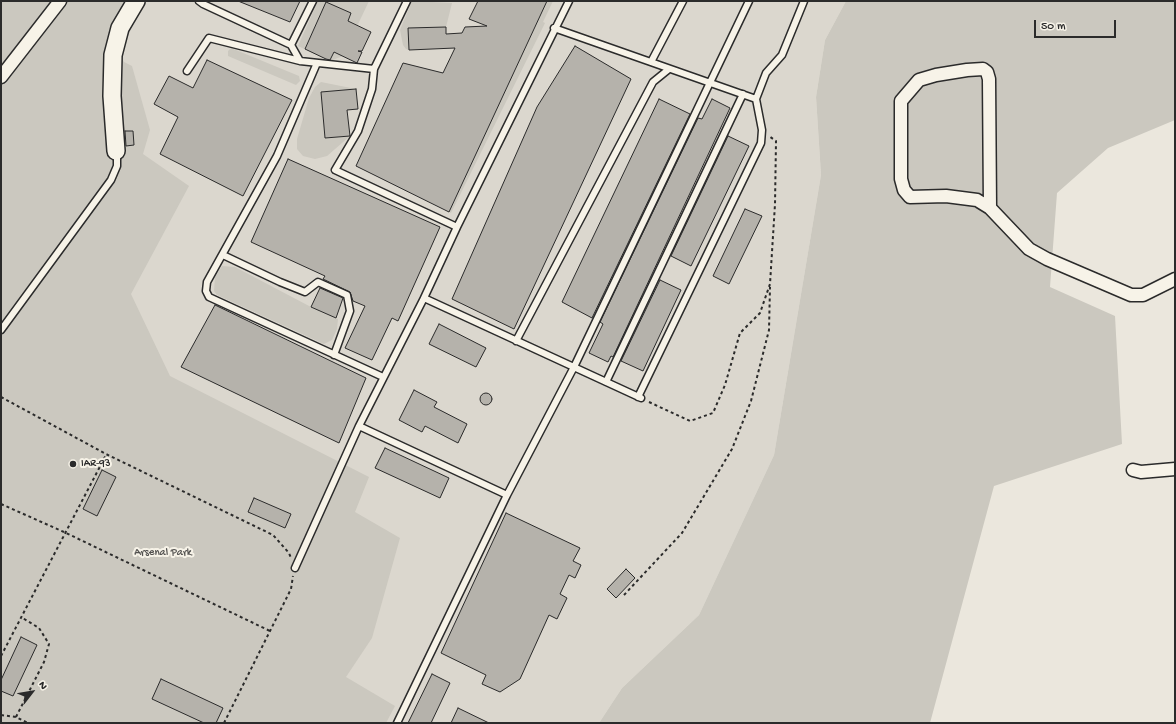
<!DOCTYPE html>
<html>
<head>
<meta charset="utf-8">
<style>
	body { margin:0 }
	#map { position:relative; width:1176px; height:724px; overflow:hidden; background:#ebe7dd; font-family:"Gochi Hand",sans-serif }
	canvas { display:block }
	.frame { position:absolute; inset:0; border:2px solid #2b2b2b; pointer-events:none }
	.north { position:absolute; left:12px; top:672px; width:40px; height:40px; -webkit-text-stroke:3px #f7f3e8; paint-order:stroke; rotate:59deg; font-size:11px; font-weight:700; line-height:16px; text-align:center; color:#2b2b2b }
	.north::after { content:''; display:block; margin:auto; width:14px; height:18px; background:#2b2b2b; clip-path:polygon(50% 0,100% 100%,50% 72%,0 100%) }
	.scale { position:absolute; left:1034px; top:20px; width:82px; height:18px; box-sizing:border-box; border:2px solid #2b2b2b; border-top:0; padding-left:5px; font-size:12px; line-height:14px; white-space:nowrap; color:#2b2b2b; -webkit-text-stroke:3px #f7f3e8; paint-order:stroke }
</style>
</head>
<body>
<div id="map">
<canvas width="1176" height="724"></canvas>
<div class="frame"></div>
<div class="north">N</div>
<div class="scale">50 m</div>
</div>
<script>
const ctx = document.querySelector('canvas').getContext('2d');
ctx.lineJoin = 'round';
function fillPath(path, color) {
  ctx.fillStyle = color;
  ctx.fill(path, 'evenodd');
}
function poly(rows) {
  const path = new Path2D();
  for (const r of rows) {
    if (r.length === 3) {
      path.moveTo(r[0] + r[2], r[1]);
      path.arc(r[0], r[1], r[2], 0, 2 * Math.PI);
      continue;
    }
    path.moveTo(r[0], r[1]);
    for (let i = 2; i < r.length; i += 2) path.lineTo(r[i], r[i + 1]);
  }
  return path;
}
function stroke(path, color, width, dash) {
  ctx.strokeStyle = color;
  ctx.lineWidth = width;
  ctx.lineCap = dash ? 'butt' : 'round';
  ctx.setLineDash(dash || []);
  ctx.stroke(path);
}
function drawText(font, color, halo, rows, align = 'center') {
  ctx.font = font + ' "Gochi Hand",sans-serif';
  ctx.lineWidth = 4;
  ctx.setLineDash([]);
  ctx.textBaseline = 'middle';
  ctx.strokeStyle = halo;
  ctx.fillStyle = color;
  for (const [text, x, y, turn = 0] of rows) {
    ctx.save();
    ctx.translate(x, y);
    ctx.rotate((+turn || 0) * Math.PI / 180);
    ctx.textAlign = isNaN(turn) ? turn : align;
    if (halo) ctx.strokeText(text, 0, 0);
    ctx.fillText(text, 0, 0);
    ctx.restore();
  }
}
fillPath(poly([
	[143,1,846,1,825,40,816,97,821,175,774,455,699,615,622,688,599,723,316,723,189,422,89,242,120,56]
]), '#dbd7ce');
fillPath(poly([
	[1,1,143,1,120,56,124,62,132,66,150,130,143,154,189,186,131,294,170,376,369,477,355,512,400,538,372,638,346,677,395,706,386,723,1,723],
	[318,1,369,1,343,56,330,61,298,46],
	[412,1,452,3,446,27,408,29,409,50,406,49,403,45,400,30],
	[547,1,553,1,543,22,545,23,451,213,449,212],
	[846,1,1175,1,1175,120,1108,148,1057,193,1050,287,1115,316,1122,444,994,486,930,723,599,723,622,688,699,615,774,455,821,175,816,97,825,40],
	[231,48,299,76,300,81,296,85,228,56,228,51],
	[321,82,356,89,321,92,325,138,350,136,327,156,315,159,303,156,297,149,297,139,309,98,315,87],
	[222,266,235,267,311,307,336,318,338,319,337,329,332,340,324,344,217,295,214,291,215,277]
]), '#cbc8bf');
const building = poly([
	[238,1,300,1,290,22,238,1],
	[478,1,547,1,449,212,356,166,403,63,443,73,455,48,409,50,408,28,446,27,446,34,462,33,465,27,487,26,469,19,478,1],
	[326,2,351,13,348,21,371,32,362,51,358,51,362,52,357,63,334,52,330,60,326,59,305,49,326,2],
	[575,46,631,79,514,329,452,299,537,107,575,46],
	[207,60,292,100,243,196,160,154,178,117,154,104,169,76,193,88,207,60],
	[356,89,358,109,347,110,350,136,325,138,321,92,356,89],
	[659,99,690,114,592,318,562,302,659,99],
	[712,99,730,108,613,357,611,356,608,362,589,353,603,324,600,322,698,118,702,119,712,99],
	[125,131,133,131,134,145,126,146,125,131],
	[728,136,749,146,691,266,671,256,728,136],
	[288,159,440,227,398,321,392,318,372,360,345,348,365,306,353,301,350,292,323,279,325,276,251,242,288,159],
	[745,209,762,216,729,284,713,276,745,209],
	[660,280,681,290,643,371,621,361,660,280],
	[320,288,343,298,336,318,311,307,320,288],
	[215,305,366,378,339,443,181,367,215,305],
	[439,324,486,348,476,367,429,344,439,324],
	[414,390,437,402,434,407,467,424,458,443,425,426,422,432,399,420,414,390],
	[486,399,6],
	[385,448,449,478,440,498,375,468,385,448],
	[102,470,116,477,97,516,83,509,102,470],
	[254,498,291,514,285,528,248,512,254,498],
	[506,513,580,548,573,561,581,565,575,578,569,575,560,594,567,598,557,619,549,615,520,679,500,692,482,684,486,675,441,653,506,513],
	[626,569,635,578,616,598,607,589,626,569],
	[21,637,37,645,13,696,1,691,1,680,21,637],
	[432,674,450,683,431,723,408,723,432,674],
	[161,679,223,708,216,723,204,723,152,699,161,679],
	[458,708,489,723,451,723,458,708]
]);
fillPath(building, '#b5b2ab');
stroke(building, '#2b2b2b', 1);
const lane = poly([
	[199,1,203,4,291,45,300,61],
	[407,1,374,69,372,89,358,131,335,170,457,227],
	[554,28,756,99],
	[291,45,313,1],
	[651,62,683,1],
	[317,63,277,156,207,282,206,291,209,297,383,377],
	[187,71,209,38,300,61,374,69],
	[756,99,766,73,782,55,804,1],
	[223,255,280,282,305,292,318,282,347,295,350,311,334,355],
	[424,298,641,398],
	[1,330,111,180,117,166,117,153],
	[516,341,653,82,669,69],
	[606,382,743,94],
	[638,397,761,143,762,130,756,99],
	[359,426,507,495,397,723],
	[507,495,574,367,749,1],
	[295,568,359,426,424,298,457,227,569,1]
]);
const street = poly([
	[1,77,60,1],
	[990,208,989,79,987,72,983,69,967,70,936,75,919,80,901,101,901,179,904,190,910,197,946,196,977,200,990,208,1029,249,1047,259,1131,295,1143,295,1175,279],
	[1133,470,1141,472,1175,469]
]);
const secondary = poly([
	[116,151,112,96,113,55,120,28,136,1]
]);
stroke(lane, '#2b2b2b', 9);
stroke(street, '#2b2b2b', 15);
stroke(secondary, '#2b2b2b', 20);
stroke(poly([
	[1,397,106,454,273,535,289,553,291,558],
	[649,402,690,421,713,413,725,385,740,333,760,313,770,284,775,204,776,141,769,136],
	[1,504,64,532,270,631],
	[624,595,682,533,732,449,751,401,769,330,770,287],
	[1,656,106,455],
	[1,715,16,717,28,723],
	[16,717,44,662,49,644,39,628,21,617],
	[224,723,291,589,293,576]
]), '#2b2b2b', 2, [3, 3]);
stroke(lane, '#f7f3e8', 6);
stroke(street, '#f7f3e8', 12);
stroke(secondary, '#f7f3e8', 17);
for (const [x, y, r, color] of [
	[73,464,4,"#2b2b2b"]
]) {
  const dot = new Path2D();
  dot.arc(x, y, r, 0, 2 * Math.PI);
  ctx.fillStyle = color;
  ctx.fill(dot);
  stroke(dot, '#f7f3e8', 1.5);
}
drawText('11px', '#2b2b2b', '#f7f3e8', [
	["IAR-93",81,464]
], 'left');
drawText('11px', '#535250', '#f7f3e8', [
	["Arsenal Park",163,553]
]);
</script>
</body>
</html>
